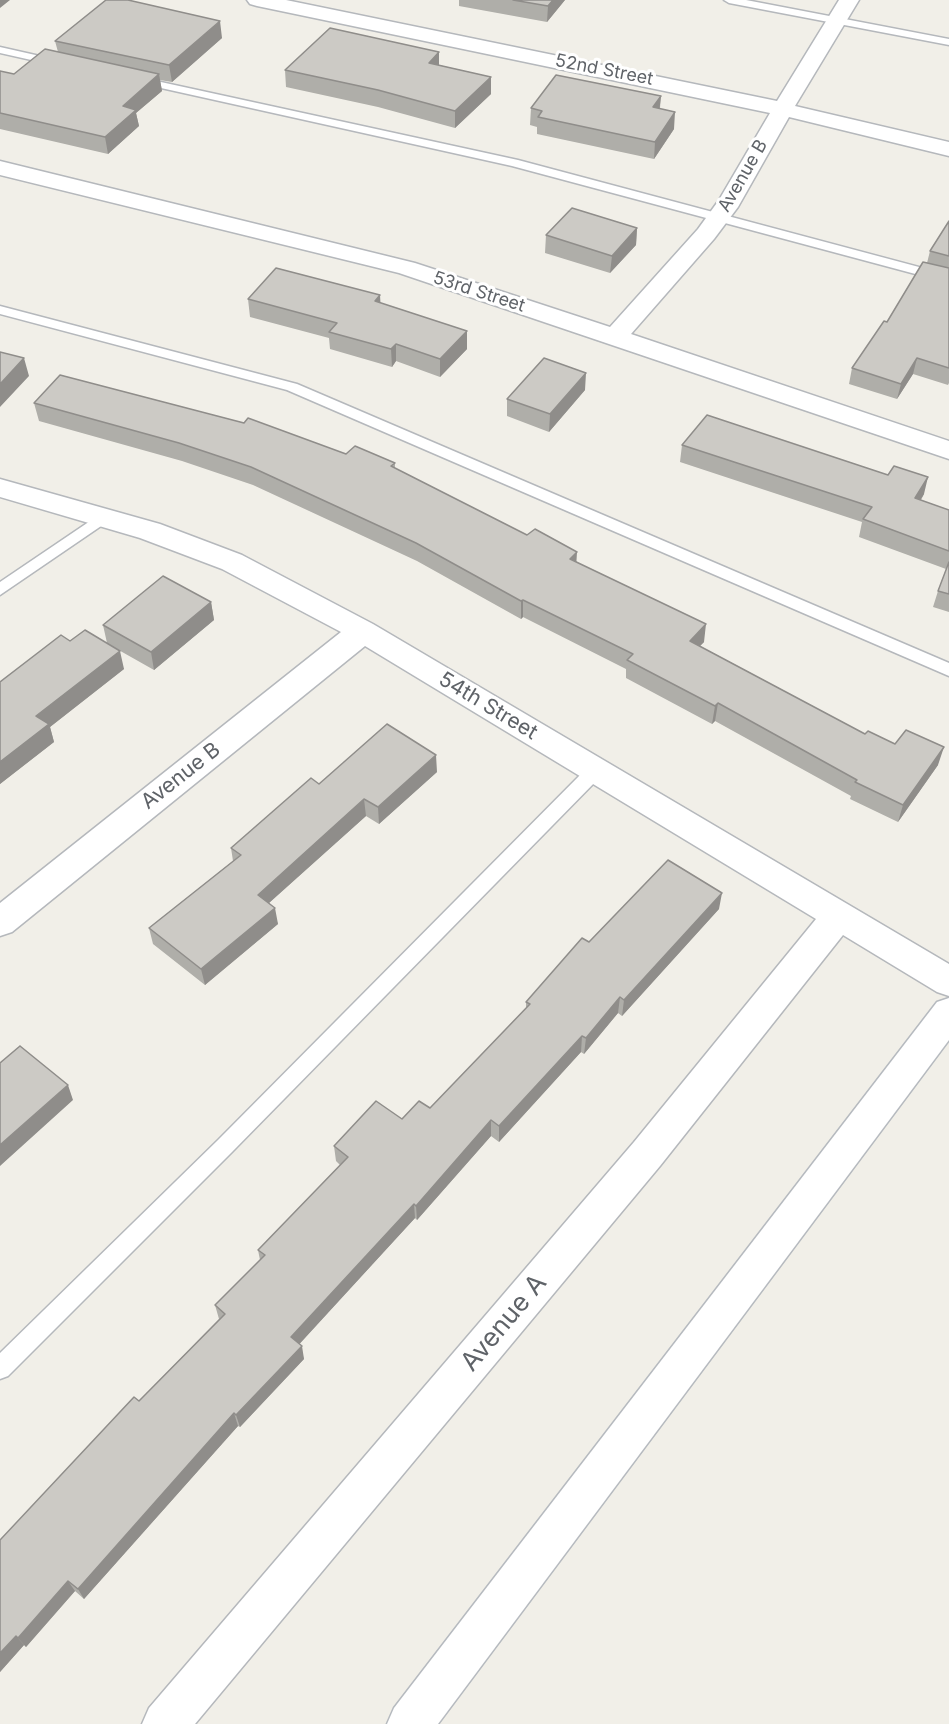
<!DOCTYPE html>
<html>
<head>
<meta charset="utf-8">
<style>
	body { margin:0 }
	canvas { display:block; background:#f1efe8 }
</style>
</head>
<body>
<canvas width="949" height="1724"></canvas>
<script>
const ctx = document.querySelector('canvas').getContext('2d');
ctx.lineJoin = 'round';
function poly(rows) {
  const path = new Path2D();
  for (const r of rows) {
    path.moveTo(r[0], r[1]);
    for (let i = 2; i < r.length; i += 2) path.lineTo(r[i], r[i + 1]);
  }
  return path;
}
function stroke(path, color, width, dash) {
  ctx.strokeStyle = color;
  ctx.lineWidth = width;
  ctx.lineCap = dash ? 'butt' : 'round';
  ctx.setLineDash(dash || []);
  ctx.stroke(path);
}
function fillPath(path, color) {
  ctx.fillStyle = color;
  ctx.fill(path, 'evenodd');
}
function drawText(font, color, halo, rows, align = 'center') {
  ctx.font = font + ' Inter,sans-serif';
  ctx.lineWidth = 6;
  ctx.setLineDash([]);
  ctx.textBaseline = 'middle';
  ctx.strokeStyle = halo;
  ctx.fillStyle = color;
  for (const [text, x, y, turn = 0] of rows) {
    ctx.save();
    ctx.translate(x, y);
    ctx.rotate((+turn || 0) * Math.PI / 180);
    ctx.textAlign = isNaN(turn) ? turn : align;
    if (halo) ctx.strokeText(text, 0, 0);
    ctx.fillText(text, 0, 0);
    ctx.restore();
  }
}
const lane = poly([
	[724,0,746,0,949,39,949,45,729,3,724,0],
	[0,47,62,61,64,63,58,66,0,53,0,47],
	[138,77,518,160,949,275,949,283,512,166,134,82,134,78,138,77],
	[0,306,297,384,949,663,949,676,287,390,0,314,0,306],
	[102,513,110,518,107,522,0,595,0,582,102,513],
	[595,764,601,766,604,771,601,776,232,1152,8,1376,0,1379,0,1353,218,1140,589,766,595,764]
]);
const street = poly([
	[247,0,286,0,777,101,839,0,859,0,795,106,949,142,949,156,789,117,738,207,714,239,631,334,949,441,949,459,399,273,0,175,0,161,415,263,610,327,698,229,719,200,770,113,257,6,250,4,247,0],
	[0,479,160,524,242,555,373,624,949,964,949,996,937,992,843,935,660,1166,195,1724,142,1724,149,1708,634,1142,816,919,365,646,12,932,0,936,0,903,341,632,222,569,140,538,0,497,0,479]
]);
const secondary = poly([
	[949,998,949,1040,438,1724,387,1724,394,1708,937,1002,949,998]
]);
stroke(lane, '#b5b8bc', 3);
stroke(street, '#b5b8bc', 3);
stroke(secondary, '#b6babf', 3);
fillPath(lane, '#fff');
fillPath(street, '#fff');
fillPath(secondary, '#fff');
fillPath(poly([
	[459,0,565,0,547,22,459,6],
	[222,38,172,82,160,80,162,91,136,113,139,126,108,154,0,129,0,71,14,74,58,52,55,41],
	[439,52,439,65,491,77,491,94,455,128,378,107,286,87,285,70],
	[661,96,660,108,674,129,654,159,537,134,537,127,530,125,531,108],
	[949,221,949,383,948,385,913,374,897,399,849,384,852,368,887,322,927,263,930,251],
	[637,228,636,245,610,273,545,253,546,235],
	[380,295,380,303,467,331,467,349,440,377,396,361,392,367,330,349,329,338,250,317,248,299],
	[585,390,549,432,507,416,507,399],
	[34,403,346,454,395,463,395,468,577,562,704,642,700,646,865,734,938,765,898,822,850,799,851,796,715,721,712,724,626,678,626,669,523,617,521,619,417,561,253,485,182,461,39,421],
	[682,445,924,494,921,500,949,510,949,612,933,607,938,591,946,569,859,537,862,522,680,462],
	[211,602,214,620,154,670,108,644,124,669,50,727,54,742,0,784,0,682,70,641,107,643,103,625],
	[437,772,379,824,366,816,269,903,278,924,205,985,153,944,149,928,233,861,231,848,319,784],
	[719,909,622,1016,618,1013,584,1054,581,1052,499,1142,491,1136,417,1220,415,1218,299,1344,304,1359,240,1427,238,1426,84,1599,75,1591,26,1647,24,1645,0,1672,0,1540,139,1401,219,1319,215,1305,260,1260,258,1250,340,1165,336,1161,334,1146,430,1108,526,1008,526,1002,589,942]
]), '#afaea9');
fillPath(poly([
	[0,0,10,0,0,8],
	[553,0,565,0,547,22,548,6],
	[220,21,222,38,172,82,169,65],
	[439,52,439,68,429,63],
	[159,74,162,91,136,113,139,126,108,154,105,137,123,106],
	[491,77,491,94,455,128,455,111],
	[661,96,659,113,653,107],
	[675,112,674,129,654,159,655,142],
	[637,228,636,245,610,273,612,256],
	[380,295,381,312,375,301],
	[467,331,467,349,440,377,440,359],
	[396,344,396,361,392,367,391,349],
	[24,358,29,376,0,407,0,384],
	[917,358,913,374,897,399,901,384],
	[586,373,585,390,549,432,550,414],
	[928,477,924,494,911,515,915,498],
	[577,552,576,569,570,559],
	[523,600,523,617,521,619,521,601],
	[211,602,214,620,154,670,151,652],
	[706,624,704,642,688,658,690,641],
	[120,651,124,669,50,727,54,742,0,784,0,762,36,716],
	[718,703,715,721,712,724,715,706],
	[944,747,938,765,898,822,903,805],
	[436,755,437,772,379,824,378,807],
	[364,799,366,816,260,911,258,895],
	[722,893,719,909,622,1016,624,1000],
	[275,908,278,924,205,985,201,969],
	[620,997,618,1013,584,1054,586,1038],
	[582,1036,581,1052,499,1142,499,1126],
	[68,1085,73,1100,0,1166,0,1145],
	[491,1120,491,1136,417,1220,416,1206],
	[414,1204,415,1218,294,1350,291,1337],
	[302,1346,304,1359,240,1427,236,1415],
	[234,1413,238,1426,84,1599,78,1589],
	[68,1581,75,1591,26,1647,18,1638],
	[16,1636,24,1645,0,1672,0,1653]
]), '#8f8d8a');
const building = poly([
	[106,0,128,0,220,21,169,65,55,41,106,0],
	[513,0,553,0,548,6,513,0],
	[330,28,439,52,429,63,491,77,455,111,378,90,285,70,330,28],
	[45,49,159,74,123,106,136,110,105,137,0,113,0,71,14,74,45,49],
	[556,75,661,96,653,107,675,112,655,142,538,117,542,111,531,108,556,75],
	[572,208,637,228,612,256,546,235,572,208],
	[949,221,949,256,930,251,949,221],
	[923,262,949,268,949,368,917,358,901,384,852,368,884,321,887,322,923,262],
	[276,268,380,295,375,301,467,331,440,359,396,344,391,349,329,332,337,323,248,299,276,268],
	[0,352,24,358,0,384,0,352],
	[544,358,586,373,550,414,507,399,544,358],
	[60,375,244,423,248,418,346,454,355,446,395,463,391,466,527,535,535,529,577,552,570,559,706,624,690,641,865,734,868,731,895,744,906,730,944,747,903,805,855,782,857,780,718,703,715,706,627,660,633,654,523,600,521,601,416,543,251,467,179,443,34,403,60,375],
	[707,415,888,475,894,466,928,477,915,498,949,510,949,551,863,519,872,507,682,445,707,415],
	[949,562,949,594,938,591,949,562],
	[163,576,211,602,151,652,103,625,163,576],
	[85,630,120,651,36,716,49,724,0,762,0,682,61,635,70,641,85,630],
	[387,724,436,755,378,807,364,799,258,895,275,908,201,969,149,928,241,855,231,848,311,778,319,784,387,724],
	[668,860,722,893,624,1000,620,997,586,1038,582,1036,499,1126,491,1120,416,1206,414,1204,291,1337,302,1346,236,1415,234,1413,78,1589,68,1581,18,1638,16,1636,0,1653,0,1540,134,1397,139,1401,225,1314,215,1305,265,1255,258,1250,348,1157,334,1146,376,1101,402,1119,419,1101,430,1108,530,1004,526,1002,582,938,589,942,668,860],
	[20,1046,68,1085,0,1145,0,1063,20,1046]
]);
fillPath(building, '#cccac5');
stroke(building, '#8f8d8a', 1.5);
drawText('18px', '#5f6368', '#fff', [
	["52nd Street",604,70,11],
	["Avenue B",743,176,-60],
	["53rd Street",479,292,18]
]);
drawText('21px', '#5f6368', '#fff', [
	["54th Street",488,706,31],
	["Avenue B",181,776,-38]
]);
drawText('26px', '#5f6368', '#fff', [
	["Avenue A",504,1323,-50]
]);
</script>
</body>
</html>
